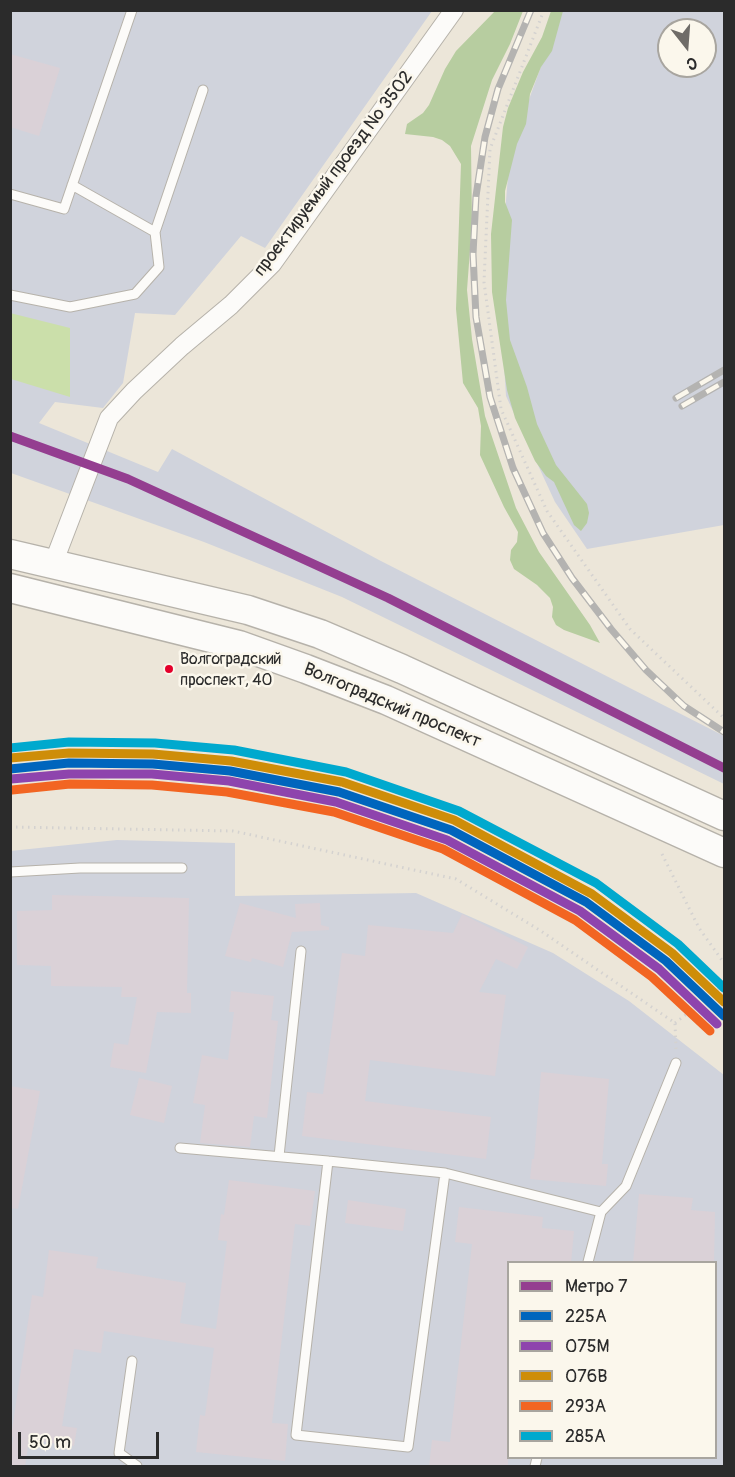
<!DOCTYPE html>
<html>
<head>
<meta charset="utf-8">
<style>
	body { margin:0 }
	#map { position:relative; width:735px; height:1477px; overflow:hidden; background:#ece6d9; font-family:Pangolin,sans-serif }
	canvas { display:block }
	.frame { position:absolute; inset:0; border:12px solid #2b2b2b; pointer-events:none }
	.legend { position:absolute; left:507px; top:1261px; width:210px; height:198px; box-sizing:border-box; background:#fbf7ec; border:2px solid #a8a59f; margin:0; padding:8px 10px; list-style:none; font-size:18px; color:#2b2b2b }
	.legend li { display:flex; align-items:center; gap:12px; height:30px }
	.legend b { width:30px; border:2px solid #a8a59f }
	.north { position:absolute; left:657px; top:18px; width:60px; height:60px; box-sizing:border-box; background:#fbf7ec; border:2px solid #a8a59f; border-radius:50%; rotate:163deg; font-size:16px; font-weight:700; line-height:24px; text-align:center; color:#2b2b2b }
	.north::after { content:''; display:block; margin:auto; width:21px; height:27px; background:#6f6c68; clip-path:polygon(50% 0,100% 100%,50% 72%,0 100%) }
	.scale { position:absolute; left:18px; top:1432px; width:141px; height:27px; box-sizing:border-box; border:3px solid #2b2b2b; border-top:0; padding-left:8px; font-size:18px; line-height:21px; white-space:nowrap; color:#2b2b2b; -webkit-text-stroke:4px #fbf7ec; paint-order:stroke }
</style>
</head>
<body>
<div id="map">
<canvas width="735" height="1477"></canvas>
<div class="frame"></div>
<ul class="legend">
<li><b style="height:8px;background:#943e90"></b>Метро 7</li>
<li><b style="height:8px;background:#0065bd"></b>225А</li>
<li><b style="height:8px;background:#8e44ad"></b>075М</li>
<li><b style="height:8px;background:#ce8d09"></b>076В</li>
<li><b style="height:8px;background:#f26522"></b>293А</li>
<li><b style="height:8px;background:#00a9ce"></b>285А</li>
</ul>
<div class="north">С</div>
<div class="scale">50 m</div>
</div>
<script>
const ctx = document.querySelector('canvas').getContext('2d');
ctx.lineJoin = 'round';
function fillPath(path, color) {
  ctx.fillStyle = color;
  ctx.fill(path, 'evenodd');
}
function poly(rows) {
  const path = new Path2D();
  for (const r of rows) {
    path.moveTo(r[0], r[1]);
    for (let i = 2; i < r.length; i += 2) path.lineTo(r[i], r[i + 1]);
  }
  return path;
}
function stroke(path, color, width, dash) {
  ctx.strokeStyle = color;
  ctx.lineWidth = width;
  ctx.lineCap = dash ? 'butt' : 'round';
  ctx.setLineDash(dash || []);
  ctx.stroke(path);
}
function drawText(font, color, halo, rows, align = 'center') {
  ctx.font = font + ' Pangolin,sans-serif';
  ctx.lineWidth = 5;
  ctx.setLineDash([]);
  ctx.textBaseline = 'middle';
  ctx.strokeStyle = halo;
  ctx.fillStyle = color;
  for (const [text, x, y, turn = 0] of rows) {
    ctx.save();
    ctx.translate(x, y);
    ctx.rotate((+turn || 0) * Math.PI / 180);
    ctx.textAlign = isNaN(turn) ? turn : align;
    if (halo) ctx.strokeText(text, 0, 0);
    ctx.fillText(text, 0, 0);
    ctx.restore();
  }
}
fillPath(poly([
	[10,11,432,11,265,248,241,236,175,315,135,313,123,383,103,408,55,402,39,423,158,472,172,449,379,560,724,736,724,784,342,597,204,542,11,473],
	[561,11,724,11,724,525,587,549,555,502,506,396,499,286,510,152],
	[669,30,705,30,705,66,669,66],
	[117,840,235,843,235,896,416,893,553,953,629,1001,724,1075,724,1466,11,1466,10,851],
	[508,1262,716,1262,716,1458,508,1458]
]), '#d0d3dc');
fillPath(poly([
	[10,313,70,328,70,397,11,379]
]), '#cbdfaa');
fillPath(poly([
	[495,11,523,11,510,44,492,80,471,146,472,223,467,290,472,339,485,416,516,508,539,552,590,625,600,643,564,630,556,625,552,617,553,607,550,598,537,585,514,569,510,560,511,550,517,542,518,532,504,507,480,455,481,426,478,408,463,383,456,309,461,164,450,146,442,140,433,137,405,134,407,124,423,113,429,105,445,69,456,51],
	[551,11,563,11,552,51,541,67,530,94,526,124,517,144,505,191,505,202,512,220,506,300,510,340,527,387,537,424,556,465,587,504,589,513,587,523,581,531,574,525,554,482,546,476,535,461,515,418,507,390,492,292,491,234,503,127,508,108,523,72,542,37]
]), '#b7cda0');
fillPath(poly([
	[10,54,60,68,39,136,10,127],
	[52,895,189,898,187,993,191,993,191,1013,157,1012,146,1073,110,1067,114,1043,128,1045,137,997,121,997,122,987,51,986,51,966,17,965,17,911,52,910],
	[240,903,296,918,295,904,320,903,321,925,329,927,329,930,292,932,283,967,252,958,251,962,225,956],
	[462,914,528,947,517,969,496,959,479,992,506,995,495,1076,370,1060,365,1101,491,1117,486,1159,302,1136,307,1092,323,1094,342,953,365,956,368,925,453,933],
	[231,991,274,996,271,1020,278,1021,267,1118,254,1116,250,1147,200,1143,205,1105,193,1103,202,1055,228,1060,234,1012,229,1012],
	[541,1072,609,1079,602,1164,608,1164,606,1186,530,1179,532,1159,534,1159],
	[139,1078,172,1086,164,1123,130,1115],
	[10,1086,40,1091,18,1209,10,1208],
	[229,1180,315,1191,310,1226,295,1224,272,1423,288,1424,285,1461,196,1452,200,1415,205,1416,214,1348,104,1331,101,1353,74,1349,62,1426,77,1428,74,1446,29,1440,25,1467,10,1467,13,1437,11,1437,32,1295,43,1297,49,1250,98,1257,96,1268,186,1283,180,1323,216,1329,227,1241,218,1240,221,1214,224,1215],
	[639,1194,693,1198,691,1210,715,1212,714,1263,633,1263],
	[348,1200,406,1209,403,1231,345,1223],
	[459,1207,543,1217,542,1228,574,1231,571,1263,508,1263,508,1467,429,1467,432,1440,450,1442,472,1244,455,1242]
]), '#dad1d7');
const lane = poly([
	[10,194,64,209,132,10],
	[155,232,203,90],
	[10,295,70,307,135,294,159,267,155,232,72,185],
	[10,872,80,868,182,868],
	[180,1148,328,1161],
	[279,1156,301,951],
	[328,1161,445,1173,408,1447,296,1435,328,1161],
	[445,1173,601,1212],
	[588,1262,601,1212,626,1186,676,1063],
	[132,1361,119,1453,137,1466],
	[535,1466,537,1458]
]);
const street = poly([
	[53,564,109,418,134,391,182,346,231,305,272,264,454,10]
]);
const primary = poly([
	[10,554,248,610,320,634,402,669,724,816],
	[10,588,239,645,306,669,386,700,724,853]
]);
stroke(lane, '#b6b2aa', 11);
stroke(street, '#b6b2aa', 20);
stroke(primary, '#b6b2aa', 31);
stroke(poly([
	[544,10,490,149,484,282,501,409,547,511,630,629,724,718],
	[10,827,233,831,456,879,541,931,675,1023,676,1049],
	[662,854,699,928,724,963],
	[675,1023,724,985]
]), '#d4d2d0', 3, [1.5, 4.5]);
stroke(lane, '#fcfbf9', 9);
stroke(street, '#fcfbf9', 18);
stroke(primary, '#fcfbf9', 28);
const rail = poly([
	[531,10,498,89,485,137,476,196,473,254,476,317,490,397,513,468,543,533,572,578,611,629,646,670,684,706,724,732],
	[676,398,724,370],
	[682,406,724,382]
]);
stroke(rail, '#b4b3b1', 7);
stroke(rail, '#fbf7ec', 4.5, [14]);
stroke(poly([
	[10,769,69,763,153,764,230,771,339,792,451,830,586,902,666,961,724,1016]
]), '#0065bd', 9);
stroke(poly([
	[11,779,69,774,152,774,229,781,336,802,447,840,580,911,659,969,717,1024]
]), '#8e44ad', 9);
stroke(poly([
	[10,758,69,753,153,754,231,761,342,782,454,820,592,894,672,953,724,1002]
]), '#ce8d09', 9);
stroke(poly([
	[12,790,70,784,152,785,227,792,334,812,443,849,575,920,652,977,710,1031]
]), '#f26522', 9);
stroke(poly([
	[10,748,69,742,155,743,234,750,346,772,459,811,596,883,678,944,724,988]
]), '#00a9ce', 9);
stroke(poly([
	[10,436,128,479,388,598,724,768]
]), '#943e90', 9);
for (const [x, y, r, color] of [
	[169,669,5,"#e4002b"]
]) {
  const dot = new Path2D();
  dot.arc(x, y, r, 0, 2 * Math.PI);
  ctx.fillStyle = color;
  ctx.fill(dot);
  stroke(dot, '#fbf7ec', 2);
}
drawText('16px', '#2b2b2b', '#fbf7ec', [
	["Волгоградский",180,660],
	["проспект, 40",180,681]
], 'left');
drawText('18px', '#2b2b2b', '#fbf7ec', [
	["проектируемый проезд № 3502",334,174,-53],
	["Волгоградский проспект",392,706,23]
]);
</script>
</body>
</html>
